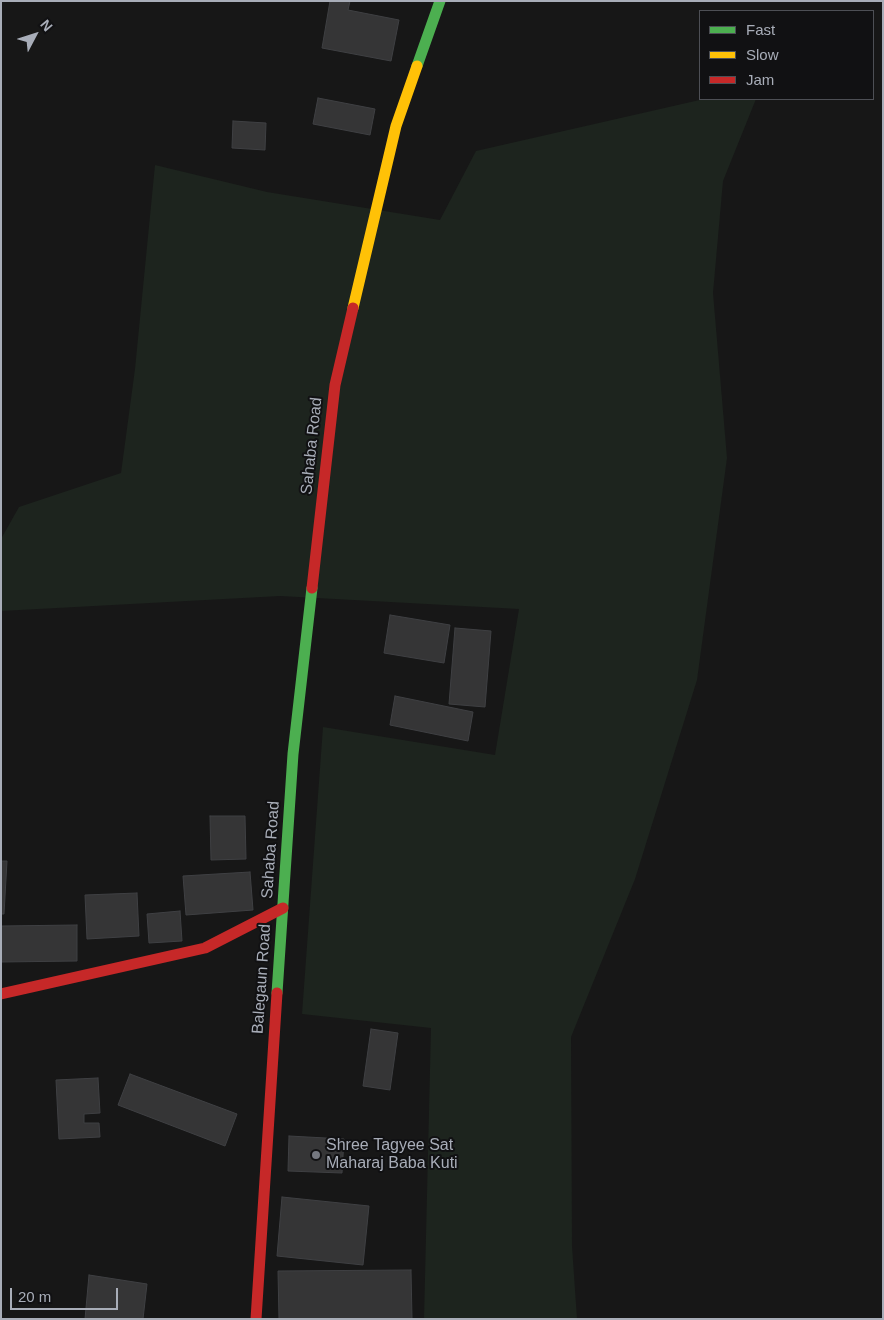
<!DOCTYPE html>
<html>
<head>
<meta charset="utf-8">
<style>
	body { margin:0 }
	#map { position:relative; width:884px; height:1320px; overflow:hidden; background:#171717; font-family:Helvetica,sans-serif }
	canvas { display:block }
	.frame { position:absolute; inset:0; border:2px solid #a8adb8; pointer-events:none }
	.legend { position:absolute; left:699px; top:10px; width:175px; height:90px; box-sizing:border-box; background:#111113; border:1px solid #4d4f55; margin:0; padding:6px 9px; list-style:none; font-size:15px; color:#a8adb8 }
	.legend li { display:flex; align-items:center; gap:10px; height:25px }
	.legend b { width:25px; border:1px solid #4d4f55 }
	.north { position:absolute; left:10px; top:10px; width:50px; height:50px; -webkit-text-stroke:4px #111113; paint-order:stroke; rotate:50deg; font-size:14px; font-weight:700; line-height:20px; text-align:center; color:#a8adb8 }
	.north::after { content:''; display:block; margin:auto; width:18px; height:22px; background:#a8adb8; clip-path:polygon(50% 0,100% 100%,50% 72%,0 100%) }
	.scale { position:absolute; left:10px; top:1288px; width:108px; height:22px; box-sizing:border-box; border:2px solid #a8adb8; border-top:0; padding-left:6px; font-size:15px; line-height:18px; white-space:nowrap; color:#a8adb8; -webkit-text-stroke:4px #111113; paint-order:stroke }
</style>
</head>
<body>
<div id="map">
<canvas width="884" height="1320"></canvas>
<div class="frame"></div>
<ul class="legend">
<li><b style="height:6px;background:#4caf50"></b>Fast</li>
<li><b style="height:6px;background:#ffc107"></b>Slow</li>
<li><b style="height:6px;background:#c62828"></b>Jam</li>
</ul>
<div class="north">N</div>
<div class="scale">20 m</div>
</div>
<script>
const ctx = document.querySelector('canvas').getContext('2d');
ctx.lineJoin = 'round';
function fillPath(path, color) {
  ctx.fillStyle = color;
  ctx.fill(path, 'evenodd');
}
function poly(rows) {
  const path = new Path2D();
  for (const r of rows) {
    path.moveTo(r[0], r[1]);
    for (let i = 2; i < r.length; i += 2) path.lineTo(r[i], r[i + 1]);
  }
  return path;
}
function stroke(path, color, width, dash) {
  ctx.strokeStyle = color;
  ctx.lineWidth = width;
  ctx.lineCap = dash ? 'butt' : 'round';
  ctx.setLineDash(dash || []);
  ctx.stroke(path);
}
function drawText(font, color, halo, rows, align = 'center') {
  ctx.font = font + ' Helvetica,sans-serif';
  ctx.lineWidth = 4;
  ctx.setLineDash([]);
  ctx.textBaseline = 'middle';
  ctx.strokeStyle = halo;
  ctx.fillStyle = color;
  for (const [text, x, y, turn = 0] of rows) {
    ctx.save();
    ctx.translate(x, y);
    ctx.rotate((+turn || 0) * Math.PI / 180);
    ctx.textAlign = isNaN(turn) ? turn : align;
    if (halo) ctx.strokeText(text, 0, 0);
    ctx.fillText(text, 0, 0);
    ctx.restore();
  }
}
fillPath(poly([
	[704,99,756,99,723,181,713,293,727,458,697,680,635,879,571,1037,572,1246,577,1319,424,1319,431,1028,302,1014,323,727,495,755,519,609,280,596,1,611,1,539,19,507,121,473,135,369,155,165,267,192,440,220,476,151]
]), '#1d241e');
const building = poly([
	[330,1,350,1,348,10,399,20,391,61,322,48,330,1],
	[318,98,375,109,370,135,313,124,318,98],
	[233,121,266,123,265,150,232,148,233,121],
	[390,615,450,625,444,663,384,653,390,615],
	[455,628,491,631,485,707,449,704,455,628],
	[395,696,473,712,468,741,390,725,395,696],
	[210,816,245,816,246,859,211,860,210,816],
	[1,861,7,861,4,914,1,914,1,861],
	[250,872,253,910,186,915,183,876,250,872],
	[137,893,139,936,87,939,85,895,137,893],
	[180,911,182,941,149,943,147,914,180,911],
	[77,925,77,961,1,962,1,926,77,925],
	[371,1029,398,1033,390,1090,363,1086,371,1029],
	[130,1074,237,1114,225,1146,118,1105,130,1074],
	[98,1078,100,1113,84,1114,84,1123,99,1123,100,1137,59,1139,56,1080,98,1078],
	[289,1136,344,1139,342,1173,288,1171,289,1136],
	[282,1197,369,1206,363,1265,277,1256,282,1197],
	[411,1270,412,1319,279,1319,278,1271,411,1270],
	[89,1275,147,1284,143,1319,85,1319,89,1275]
]);
fillPath(building, '#353536');
stroke(building, '#3f4043', 1);
stroke(poly([
	[417,66,440,1],
	[277,993,293,754,312,588]
]), '#4caf50', 11);
stroke(poly([
	[353,308,396,126,417,66]
]), '#ffc107', 11);
stroke(poly([
	[312,588,335,385,353,308],
	[1,994,205,948,283,908],
	[256,1319,277,993]
]), '#c62828', 11);
for (const [x, y, r, color] of [
	[316,1155,5,"#757880"]
]) {
  const dot = new Path2D();
  dot.arc(x, y, r, 0, 2 * Math.PI);
  ctx.fillStyle = color;
  ctx.fill(dot);
  stroke(dot, '#111113', 2);
}
drawText('16px', '#a8adb8', '#111113', [
	["Sahaba Road",312,446,-84],
	["Sahaba Road",271,850,-86],
	["Balegaun Road",262,979,-86]
]);
drawText('16px', '#a8adb8', '#111113', [
	["Shree Tagyee Sat",326,1146],
	["Maharaj Baba Kuti",326,1164]
], 'left');
</script>
</body>
</html>
